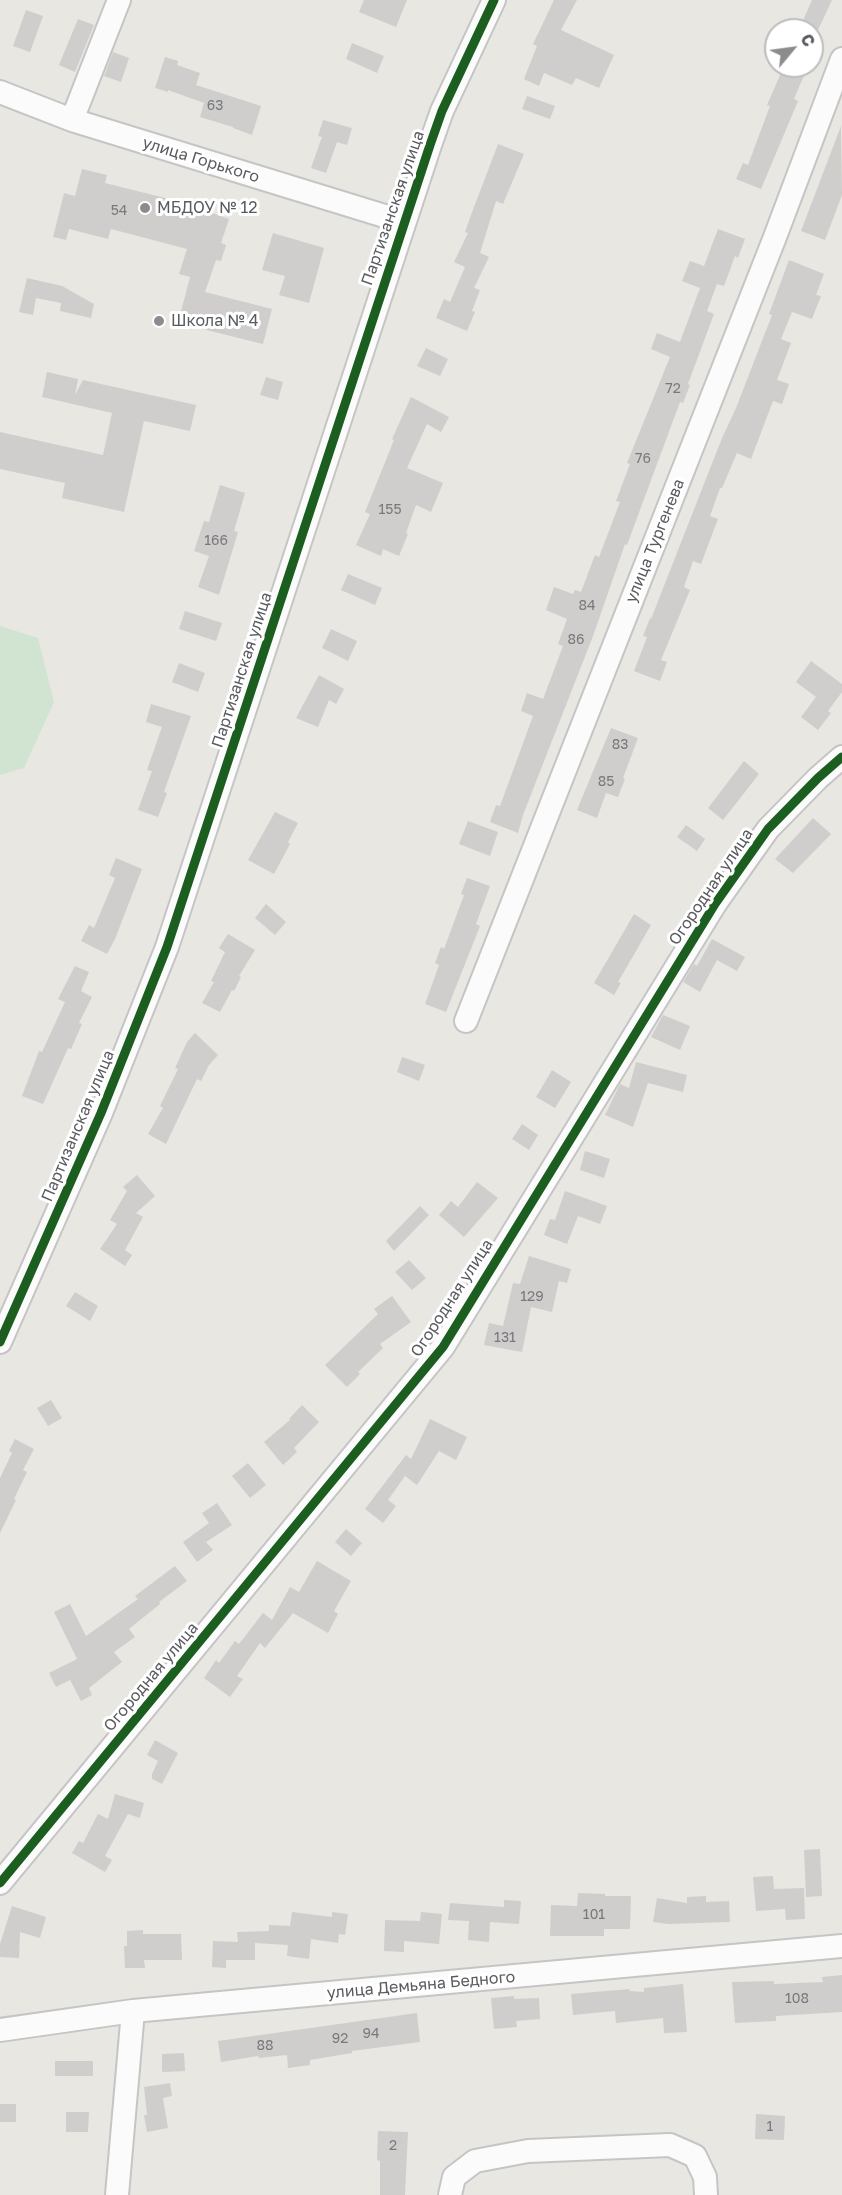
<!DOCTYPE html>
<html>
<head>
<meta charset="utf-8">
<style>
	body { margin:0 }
	#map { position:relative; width:842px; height:2195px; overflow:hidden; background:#e8e7e2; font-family:"Golos Text",sans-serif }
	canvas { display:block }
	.north { position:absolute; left:764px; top:18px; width:60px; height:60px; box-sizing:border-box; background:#fff; border:2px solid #bdbdbf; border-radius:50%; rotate:61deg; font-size:16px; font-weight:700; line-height:24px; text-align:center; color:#595b60 }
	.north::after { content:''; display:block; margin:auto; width:21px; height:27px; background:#8b8c8e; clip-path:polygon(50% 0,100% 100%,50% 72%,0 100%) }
</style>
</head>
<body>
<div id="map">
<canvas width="842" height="2195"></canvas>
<div class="north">С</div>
</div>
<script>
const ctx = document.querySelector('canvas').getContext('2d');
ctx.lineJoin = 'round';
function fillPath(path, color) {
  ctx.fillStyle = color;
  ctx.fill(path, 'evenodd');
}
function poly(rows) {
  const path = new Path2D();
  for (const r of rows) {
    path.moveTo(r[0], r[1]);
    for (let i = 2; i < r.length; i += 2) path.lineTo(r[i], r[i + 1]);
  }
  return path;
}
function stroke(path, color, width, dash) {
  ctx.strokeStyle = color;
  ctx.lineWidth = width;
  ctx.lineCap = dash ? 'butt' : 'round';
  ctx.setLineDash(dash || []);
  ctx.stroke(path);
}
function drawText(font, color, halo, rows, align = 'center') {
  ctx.font = font + ' "Golos Text",sans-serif';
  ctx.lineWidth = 6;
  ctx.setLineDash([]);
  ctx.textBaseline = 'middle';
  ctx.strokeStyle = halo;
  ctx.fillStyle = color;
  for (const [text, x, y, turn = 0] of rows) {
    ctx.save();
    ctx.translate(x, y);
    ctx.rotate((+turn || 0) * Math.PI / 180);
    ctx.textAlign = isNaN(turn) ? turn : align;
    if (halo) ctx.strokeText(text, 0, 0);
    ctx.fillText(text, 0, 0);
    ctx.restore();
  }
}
fillPath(poly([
	[0,626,38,638,54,702,24,768,0,775]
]), '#d1e3d1');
fillPath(poly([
	[364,0,407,0,396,27,359,12],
	[554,0,577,0,561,30,614,55,599,88,576,78,572,85,544,73,539,86,524,79,537,46,533,44],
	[812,0,832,0,818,30,799,30],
	[26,10,43,16,30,52,13,46],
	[78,19,94,25,75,72,59,65],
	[352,43,384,56,377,73,346,59],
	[113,52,129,58,121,82,104,76],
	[165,57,178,61,177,65,200,73,196,85,261,106,252,135,233,128,233,127,200,117,204,103,168,90,168,92,155,88],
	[784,66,808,66,794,99,798,101,761,189,736,179,743,163,748,165,770,106,767,105],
	[527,96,555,106,550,119,522,109],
	[323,120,352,128,347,145,337,142,326,173,311,168,322,137,318,136],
	[841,126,842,195,825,240,801,231],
	[498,144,524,154,503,204,496,201,480,253,489,257,474,288,480,290,472,311,475,312,467,331,436,318,444,299,450,302,465,267,454,262,468,233,465,232,471,215],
	[82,169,107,175,105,183,181,202,229,219,221,243,226,245,221,261,216,260,205,292,272,309,263,344,178,323,190,277,179,274,187,249,111,229,108,239,69,229,66,240,53,237,64,193,75,196],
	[718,229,745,239,738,258,735,256,724,286,717,284,707,311,714,314,688,384,690,385,683,403,680,402,627,545,625,544,593,636,523,815,518,833,490,822,496,805,500,806,533,716,521,711,527,693,543,699,563,646,558,644,567,619,546,610,554,587,573,594,575,590,581,592,595,555,599,557,620,502,616,501,630,464,627,463,670,357,651,349,657,333,680,342,700,288,682,281,690,261,704,266],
	[273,233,324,248,309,303,279,295,285,276,262,270],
	[789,260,824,274,816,295,821,296,812,319,792,312,781,339,791,343,777,380,789,384,782,404,773,401,751,459,737,453,722,488,720,488,710,516,718,519,701,564,693,561,684,587,690,590,661,660,667,662,660,681,634,671,647,637,643,636,650,618,651,619,722,438,736,408,772,315,769,314],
	[27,278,62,286,94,304,91,318,60,311,61,303,36,298,33,315,19,312],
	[426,348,448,359,440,376,417,366],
	[47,372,78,379,75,395,83,380,196,405,190,431,144,421,124,512,62,498,65,483,0,469,0,432,103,455,112,413,42,397],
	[266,377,283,382,278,400,260,395],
	[411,397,449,417,441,432,427,424,407,468,443,483,431,512,416,505,406,533,408,534,399,556,383,549,381,556,356,545,370,514,365,512,394,440,392,439],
	[220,485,245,493,234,531,238,532,219,595,198,587,209,556,194,551,204,521,209,522],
	[348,574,382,588,375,605,341,590],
	[185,611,222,623,216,641,179,629],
	[331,629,357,641,348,661,322,648],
	[811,661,842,684,842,692,828,711,831,713,818,730,801,717,816,697,796,682],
	[179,663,205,673,198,692,172,682],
	[319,675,344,689,336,704,329,700,318,727,296,718],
	[151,704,191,716,164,792,167,793,158,817,138,810,152,771,147,770,162,727,146,722],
	[611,728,638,738,623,778,625,779,618,797,606,793,597,818,577,810],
	[744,761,759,774,723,820,708,808],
	[275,812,298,823,288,842,290,844,274,874,248,860],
	[813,818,831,834,793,873,775,859],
	[468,821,498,832,490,856,459,844],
	[686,825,705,839,697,851,677,837],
	[116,858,142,869,115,939,107,954,81,941,89,925,94,928,115,878,109,875],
	[467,878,490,886,476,924,480,926,446,1012,425,1004,439,965,435,963,441,947,444,949,464,895,461,894],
	[266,904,286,922,275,935,255,918],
	[634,914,651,925,618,982,621,983,614,995,594,983],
	[228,934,255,950,239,976,241,977,234,991,232,990,220,1012,202,1003,214,982,211,981,225,952,219,948],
	[712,939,745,957,737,971,717,960,700,992,683,982,694,964,697,966],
	[75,966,89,972,81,991,92,997,79,1023,82,1024,71,1049,68,1048,43,1104,22,1096,39,1051,42,1052,65,1002,58,999],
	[663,1015,690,1026,680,1050,651,1037],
	[195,1033,218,1055,209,1065,201,1081,197,1079,166,1144,148,1134,163,1108,160,1106,178,1069,175,1068,187,1042],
	[402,1057,425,1065,419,1081,397,1072],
	[636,1062,687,1075,683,1092,648,1083,633,1127,605,1115,620,1084,629,1088],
	[552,1070,571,1082,555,1108,536,1097],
	[522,1124,538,1135,529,1150,512,1139],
	[585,1151,610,1159,604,1178,580,1170],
	[137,1175,155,1196,136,1213,143,1217,125,1250,132,1255,125,1266,100,1249,117,1224,110,1220,127,1191,123,1187],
	[477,1182,498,1198,464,1237,439,1215,451,1201,458,1207],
	[565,1191,607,1206,600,1224,578,1216,567,1244,544,1235,550,1219,555,1220],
	[420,1206,429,1215,394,1251,386,1241],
	[529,1256,571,1269,567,1283,559,1281,552,1312,531,1307,522,1352,484,1345,489,1323,503,1326,513,1283,520,1284],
	[409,1260,426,1278,412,1290,395,1272],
	[75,1292,98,1306,90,1321,66,1306],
	[392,1296,411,1322,380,1344,383,1348,358,1372,360,1374,347,1387,325,1365,378,1314,374,1309],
	[51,1400,62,1418,48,1426,37,1408],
	[302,1405,319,1422,294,1448,297,1452,283,1465,264,1442,290,1420,289,1419],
	[430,1419,467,1437,456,1460,439,1451,417,1485,405,1476,388,1500,396,1506,383,1523,365,1509,406,1455,411,1459],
	[15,1439,34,1449,23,1470,27,1472,14,1499,16,1500,0,1533,0,1478,12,1453,9,1451],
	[248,1463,266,1485,250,1498,232,1476],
	[217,1503,232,1525,206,1542,213,1550,197,1562,183,1542,209,1523,202,1513],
	[346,1529,362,1543,351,1556,335,1542],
	[317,1561,351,1581,334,1611,338,1614,328,1633,293,1613,265,1648,260,1643,237,1676,243,1679,230,1697,204,1678,216,1660,219,1663,235,1641,239,1644,263,1613,272,1620,290,1587,299,1592],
	[175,1566,187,1581,159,1602,160,1604,129,1629,135,1637,114,1652,122,1662,89,1688,92,1695,81,1701,70,1680,56,1687,49,1673,77,1659,54,1612,70,1604,86,1636,138,1599,135,1596],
	[155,1740,178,1753,162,1784,152,1779,152,1774,158,1761,147,1755],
	[115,1794,144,1803,140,1818,128,1814,105,1856,112,1860,105,1872,72,1853,79,1841,83,1843,98,1814,108,1819],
	[820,1849,822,1896,806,1897,804,1850],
	[773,1876,774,1889,804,1888,805,1919,786,1920,785,1909,756,1911,753,1877],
	[578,1893,605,1894,605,1896,631,1896,630,1929,604,1929,604,1936,550,1936,551,1905,577,1906],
	[706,1896,706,1902,729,1901,730,1922,668,1924,653,1922,657,1898,687,1903,687,1897],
	[504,1900,521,1901,519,1924,490,1922,489,1942,468,1940,469,1921,448,1920,450,1903,504,1907],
	[12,1906,46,1917,40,1938,20,1932,19,1958,0,1957,0,1944],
	[292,1912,332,1917,332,1912,348,1914,345,1935,339,1934,338,1943,311,1939,309,1959,287,1956,288,1945,255,1943,255,1960,226,1960,226,1968,212,1967,213,1941,238,1942,237,1932,269,1931,269,1925,290,1926],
	[421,1912,442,1914,439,1944,404,1941,404,1952,384,1951,385,1920,420,1921],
	[143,1930,143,1934,181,1934,182,1960,144,1960,145,1968,125,1968,124,1946,127,1946,127,1931],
	[842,1975,842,2012,776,2016,776,2021,735,2023,732,1982,774,1981,774,1984,823,1982,822,1977],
	[683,1984,687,2032,664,2033,663,2018,616,2023,615,2011,573,2015,571,1994,630,1989,629,1991,644,1992,644,1988],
	[514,1996,514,1999,539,1998,540,2019,516,2021,517,2027,494,2029,491,1998],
	[417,2013,420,2042,352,2051,352,2053,310,2060,310,2065,288,2068,287,2055,259,2058,258,2056,221,2062,218,2041],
	[184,2053,185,2071,162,2072,162,2054],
	[55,2061,93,2061,93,2076,55,2076],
	[170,2083,172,2096,163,2098,168,2128,147,2132,144,2115,147,2115,144,2087],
	[0,2104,16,2104,16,2122,0,2122],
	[66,2112,89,2112,88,2132,66,2132],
	[756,2114,785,2116,784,2140,755,2139],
	[378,2131,408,2132,405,2195,380,2195,380,2161,377,2160]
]), '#cfcecc');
const minor = poly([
	[0,92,72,120,404,222],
	[72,120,119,0],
	[466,1021,775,237,842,59],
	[0,1342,101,1113,167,947,430,145,442,111,494,0],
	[0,1883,443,1347,715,904,768,829,818,778,842,757],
	[0,2030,133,2011,842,1946],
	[117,2195,133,2011],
	[450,2195,454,2177,475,2161,528,2151,670,2145,695,2156,705,2177,706,2195]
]);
stroke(minor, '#c5c5c5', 26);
stroke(minor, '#fcfbfb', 22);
stroke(poly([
	[0,1342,101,1113,167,947,430,145,442,111,494,0],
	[0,1883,443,1347,715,904,768,829,818,778,842,757]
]), '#1b5e20', 9);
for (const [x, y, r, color] of [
	[145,208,6,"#8b8c8e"],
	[159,321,6,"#8b8c8e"]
]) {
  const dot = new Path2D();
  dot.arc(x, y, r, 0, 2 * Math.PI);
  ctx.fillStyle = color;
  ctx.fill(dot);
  stroke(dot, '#fff', 2);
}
drawText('14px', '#78797c', null, [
	["63",215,106],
	["54",119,211],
	["72",673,389],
	["76",643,459],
	["155",390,510],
	["166",216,541],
	["84",587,606],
	["86",576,640],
	["83",620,745],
	["85",606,782],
	["129",532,1297],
	["131",505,1338],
	["101",594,1915],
	["108",797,1999],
	["94",371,2034],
	["92",340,2039],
	["88",265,2046],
	["1",770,2127],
	["2",393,2146]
]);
drawText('16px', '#595b60', '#fff', [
	["улица Горького",201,160,17],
	["Партизанская улица",393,208,-71],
	["улица Тургенева",655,541,-68],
	["Партизанская улица",242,670,-72],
	["Огородная улица",711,887,-56],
	["Партизанская улица",78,1126,-67],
	["Огородная улица",452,1298,-57],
	["Огородная улица",151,1677,-50],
	["улица Демьяна Бедного",421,1985,-5]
]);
drawText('16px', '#595b60', '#fff', [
	["МБДОУ № 12",157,208],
	["Школа № 4",171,321]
], 'left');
</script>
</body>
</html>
